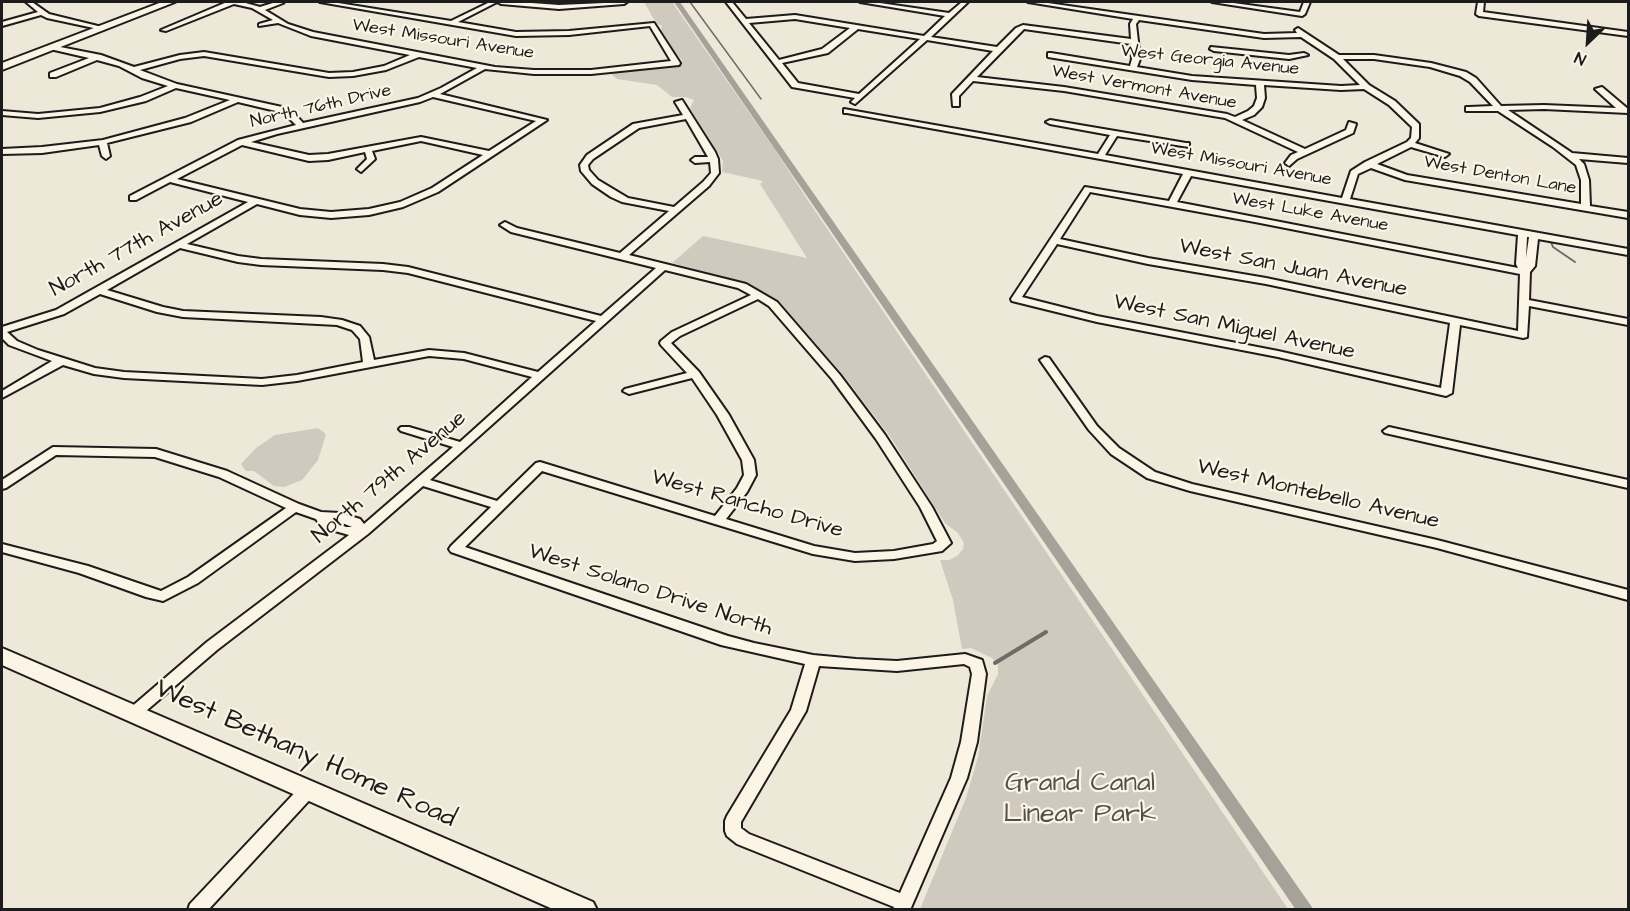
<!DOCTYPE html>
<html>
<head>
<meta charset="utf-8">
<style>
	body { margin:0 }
	#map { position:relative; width:1630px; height:911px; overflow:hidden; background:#eee8d9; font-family:"Architects Daughter",sans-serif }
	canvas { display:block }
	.frame { position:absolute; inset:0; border:3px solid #1c1c1c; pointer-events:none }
	.north { position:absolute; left:1558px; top:12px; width:60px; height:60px; -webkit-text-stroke:4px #fcf5e5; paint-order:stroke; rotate:205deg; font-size:16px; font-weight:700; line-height:24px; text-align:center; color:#1c1c1c }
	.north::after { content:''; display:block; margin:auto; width:21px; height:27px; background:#1c1c1c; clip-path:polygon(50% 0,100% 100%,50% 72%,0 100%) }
</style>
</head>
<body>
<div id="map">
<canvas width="1630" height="911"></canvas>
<div class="frame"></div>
<div class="north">N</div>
</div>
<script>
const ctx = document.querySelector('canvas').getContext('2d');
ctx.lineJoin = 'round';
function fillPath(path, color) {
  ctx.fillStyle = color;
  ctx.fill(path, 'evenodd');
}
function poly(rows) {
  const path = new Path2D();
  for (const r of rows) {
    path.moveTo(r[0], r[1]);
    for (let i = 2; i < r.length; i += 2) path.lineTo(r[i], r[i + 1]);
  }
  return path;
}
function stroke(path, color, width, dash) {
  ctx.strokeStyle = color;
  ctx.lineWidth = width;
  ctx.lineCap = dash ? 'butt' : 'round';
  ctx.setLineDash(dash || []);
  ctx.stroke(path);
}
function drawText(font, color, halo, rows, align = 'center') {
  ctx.font = font + ' "Architects Daughter",sans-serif';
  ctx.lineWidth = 4.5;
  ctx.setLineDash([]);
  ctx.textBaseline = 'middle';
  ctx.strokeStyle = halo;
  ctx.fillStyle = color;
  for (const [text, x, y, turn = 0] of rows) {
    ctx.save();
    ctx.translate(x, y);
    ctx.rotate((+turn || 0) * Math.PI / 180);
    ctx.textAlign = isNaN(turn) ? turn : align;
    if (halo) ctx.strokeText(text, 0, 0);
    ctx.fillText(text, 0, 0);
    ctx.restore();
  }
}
fillPath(poly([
	[644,2,672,2,775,150,807,199,1288,909,920,909,966,798,978,757,987,696,998,674,998,665,992,658,971,648,962,649,953,600,940,560,949,560,957,556,963,549,964,543,958,533,945,523,891,438,843,375,780,302,747,283,672,263,703,236,807,258,760,184,763,181,722,172,723,161,690,108,694,100,686,97,672,97,657,85,617,79,610,73,671,67,683,61,676,54,661,30,662,26,656,23],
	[318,428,326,434,318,460,302,480,284,487,274,486,254,471,246,471,241,464,256,448,275,435]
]), '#cfcabd');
stroke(poly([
	[690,2,761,99]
]), '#6f6c67', 1.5);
stroke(poly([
	[1551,242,1553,247,1575,262]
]), '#6f6c67', 2);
stroke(poly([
	[995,663,1046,632]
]), '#6f6c67', 4);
fillPath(poly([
	[674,2,680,2,1314,910,1296,910,674,2]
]), '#a7a299');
const street = poly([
	[26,2,32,2,49,14,106,28,103,30,47,18,41,15,2,26,2,22,38,12,26,2],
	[227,2,242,2,260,7,276,2,284,2,283,3,265,10,288,24,313,32,495,67,534,70,591,70,671,61,650,26,569,35,516,36,320,2,332,2,451,21,490,2,497,2,458,22,516,32,569,31,654,23,680,63,679,65,591,74,534,74,485,69,440,94,547,120,438,192,403,207,369,215,331,218,300,215,257,204,187,244,238,256,261,259,383,264,408,267,601,316,656,268,511,232,500,225,505,222,517,228,620,253,669,211,622,202,611,197,592,184,581,171,580,165,587,155,633,124,683,115,675,102,682,100,715,152,718,159,719,173,709,186,629,255,746,284,777,302,840,375,885,435,932,507,951,543,942,551,894,559,855,561,813,554,542,471,465,547,728,636,754,643,813,655,856,659,897,661,965,654,982,660,986,674,977,742,967,778,910,910,893,910,894,907,737,844,727,836,725,831,725,821,727,816,791,710,805,664,721,645,451,552,449,549,451,546,491,507,423,486,368,534,217,650,139,717,134,719,129,717,126,713,129,709,207,642,349,535,321,527,316,519,296,512,198,583,163,601,146,597,79,573,2,552,2,544,88,566,161,591,188,577,286,508,219,477,155,457,56,455,6,488,2,489,2,480,53,447,156,449,227,471,299,504,321,512,340,513,360,519,364,524,453,447,401,431,399,429,401,427,409,427,460,442,532,377,464,359,429,356,297,381,262,385,124,378,94,374,63,365,2,398,2,391,52,361,9,345,2,338,2,327,56,310,248,202,170,182,136,200,130,200,130,196,238,140,296,125,288,117,276,111,238,102,191,122,107,143,110,156,106,159,102,156,99,145,42,153,2,154,2,149,42,147,103,140,185,118,230,100,176,88,146,101,100,112,38,118,2,115,2,111,38,114,100,108,140,97,168,86,142,78,119,66,97,60,56,77,50,77,50,73,89,58,50,49,50,45,101,55,134,67,180,55,204,52,329,73,353,72,384,66,410,55,311,36,278,23,259,26,259,24,273,20,252,8,234,4,166,31,161,30,227,2],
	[204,56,329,77,353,76,386,70,419,57,477,68,441,88,418,98,303,123,294,113,282,107,177,84,140,70,180,59,204,56],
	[433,97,536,121,489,151,421,137,328,154,309,155,251,142,277,134,420,102,433,97],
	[686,119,708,157,695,157,691,160,695,163,710,162,711,173,703,182,674,207,628,198,598,180,589,170,588,165,593,159,639,128,686,119],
	[421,141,483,155,432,188,400,202,369,209,331,212,300,209,177,179,242,145,309,161,328,160,365,152,367,159,357,169,361,172,375,159,372,151,421,141],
	[180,248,238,262,261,265,383,270,408,273,596,321,538,372,464,353,429,350,374,360,369,337,360,326,342,320,321,317,183,311,163,307,107,290,180,248],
	[665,270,738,288,751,295,672,332,661,341,660,343,661,345,687,373,625,389,623,391,629,394,692,378,717,415,742,460,744,475,737,488,715,516,540,462,536,463,497,501,430,480,665,270],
	[100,294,157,312,183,317,337,325,352,330,360,339,363,362,297,375,262,379,124,372,95,368,38,350,17,341,7,332,64,314,100,294],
	[758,299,769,306,832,379,876,439,920,507,937,541,933,544,894,551,855,553,814,546,726,519,747,492,756,475,754,460,729,415,699,372,671,343,680,336,758,299],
	[330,520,335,520,352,527,346,527,330,520],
	[964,664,970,667,972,674,961,742,951,778,900,893,749,834,741,828,741,822,806,711,819,666,897,671,964,664],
	[498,2,518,2,559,5,627,2,624,4,559,9,501,4,498,2],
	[726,2,732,2,746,19,795,15,924,36,945,16,860,2,873,2,949,13,962,2,968,2,931,37,997,47,1016,28,1023,25,1131,39,1130,24,1133,19,1028,2,1041,2,1264,34,1297,33,1295,30,1298,28,1339,55,1374,55,1431,63,1466,72,1476,78,1501,106,1544,105,1616,108,1595,89,1602,87,1628,109,1628,113,1544,109,1508,110,1572,153,1628,158,1628,163,1579,159,1584,164,1589,180,1590,206,1628,212,1628,218,1405,180,1371,168,1358,174,1350,199,1628,249,1628,255,1538,239,1535,266,1530,272,1529,300,1628,319,1628,325,1529,306,1527,337,1523,338,1460,325,1452,393,1446,396,1278,357,1097,322,1012,301,1011,299,1085,187,1169,201,1183,174,847,113,844,113,844,109,1098,154,1110,135,1050,124,1046,122,1050,120,1186,143,1189,143,1189,147,1117,136,1105,155,1342,198,1351,171,1365,162,1407,142,1411,138,1412,127,1389,105,1364,89,1341,90,1264,85,1265,98,1262,107,1254,115,1242,120,1305,149,1346,130,1349,122,1356,124,1353,133,1297,159,1289,166,1285,163,1291,155,1298,152,1225,118,1064,91,973,81,959,96,959,106,953,106,952,94,993,51,927,40,855,104,851,102,855,98,792,87,726,2],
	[795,19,850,28,822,49,779,60,749,23,795,19],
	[1139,20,1264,38,1301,37,1334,59,1360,85,1341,86,1192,76,1137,67,1140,59,1136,24,1139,20],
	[858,29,920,39,859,94,798,83,782,63,828,53,858,29],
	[1024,29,1131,44,1132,59,1130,66,1051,53,1048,53,1048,57,1192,80,1256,85,1257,98,1254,106,1248,111,1235,117,1227,114,1064,87,977,77,1024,29],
	[1343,59,1374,59,1430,67,1460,76,1470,82,1493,106,1469,107,1466,107,1466,111,1498,111,1553,147,1576,165,1581,180,1581,204,1407,175,1377,164,1411,147,1445,157,1449,154,1415,143,1419,138,1419,124,1395,101,1369,85,1343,59],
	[1191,176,1518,235,1516,264,1518,268,1177,202,1191,176],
	[1090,192,1255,222,1520,274,1518,331,1266,278,1148,258,1060,239,1090,192],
	[1527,237,1529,237,1526,258,1527,237],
	[1057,244,1148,264,1266,284,1450,323,1441,388,1278,351,1097,316,1022,297,1057,244],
	[1212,2,1226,2,1300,12,1304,2,1310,2,1305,14,1302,16,1212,2],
	[1478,2,1484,2,1483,12,1628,32,1628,36,1479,16,1476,14,1478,2],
	[1211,47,1289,55,1304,53,1308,55,1289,59,1214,51,1210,49,1211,47],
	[1045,357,1049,358,1097,426,1119,448,1155,472,1192,484,1437,540,1628,590,1628,600,1437,548,1190,491,1147,478,1111,454,1089,430,1040,360,1045,357],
	[1389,427,1628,480,1628,488,1385,433,1383,431,1389,427],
	[309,782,315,784,317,789,315,794,208,910,188,910,190,904,303,784,309,782]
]);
const secondary = poly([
	[162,2,175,2,2,70,2,63,162,2],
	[2,648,593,902,597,910,555,910,2,665,2,648]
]);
stroke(street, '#1c1c1c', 4);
stroke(secondary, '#1c1c1c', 4);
fillPath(street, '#fcf5e5');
fillPath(secondary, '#fcf5e5');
drawText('18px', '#1c1c1c', '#fcf5e5', [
	["West Missouri Avenue",443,40,9],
	["West Georgia Avenue",1210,61,6],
	["West Vermont Avenue",1144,88,10],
	["North 76th Drive",321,107,-13],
	["West Missouri Avenue",1241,165,10],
	["West Denton Lane",1500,176,10],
	["West Luke Avenue",1310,213,10]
]);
drawText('22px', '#1c1c1c', '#fcf5e5', [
	["North 77th Avenue",137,245,-29],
	["West San Juan Avenue",1293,269,11],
	["West San Miguel Avenue",1234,328,12],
	["North 79th Avenue",390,478,-40],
	["West Montebello Avenue",1318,495,13],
	["West Rancho Drive",747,505,16],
	["West Solano Drive North",650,591,18]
]);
drawText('27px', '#1c1c1c', '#fcf5e5', [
	["West Bethany Home Road",305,755,24]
]);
drawText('27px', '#52504c', '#fcf5e5', [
	["Grand Canal",1080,784],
	["Linear Park",1080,815]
]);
</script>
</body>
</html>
